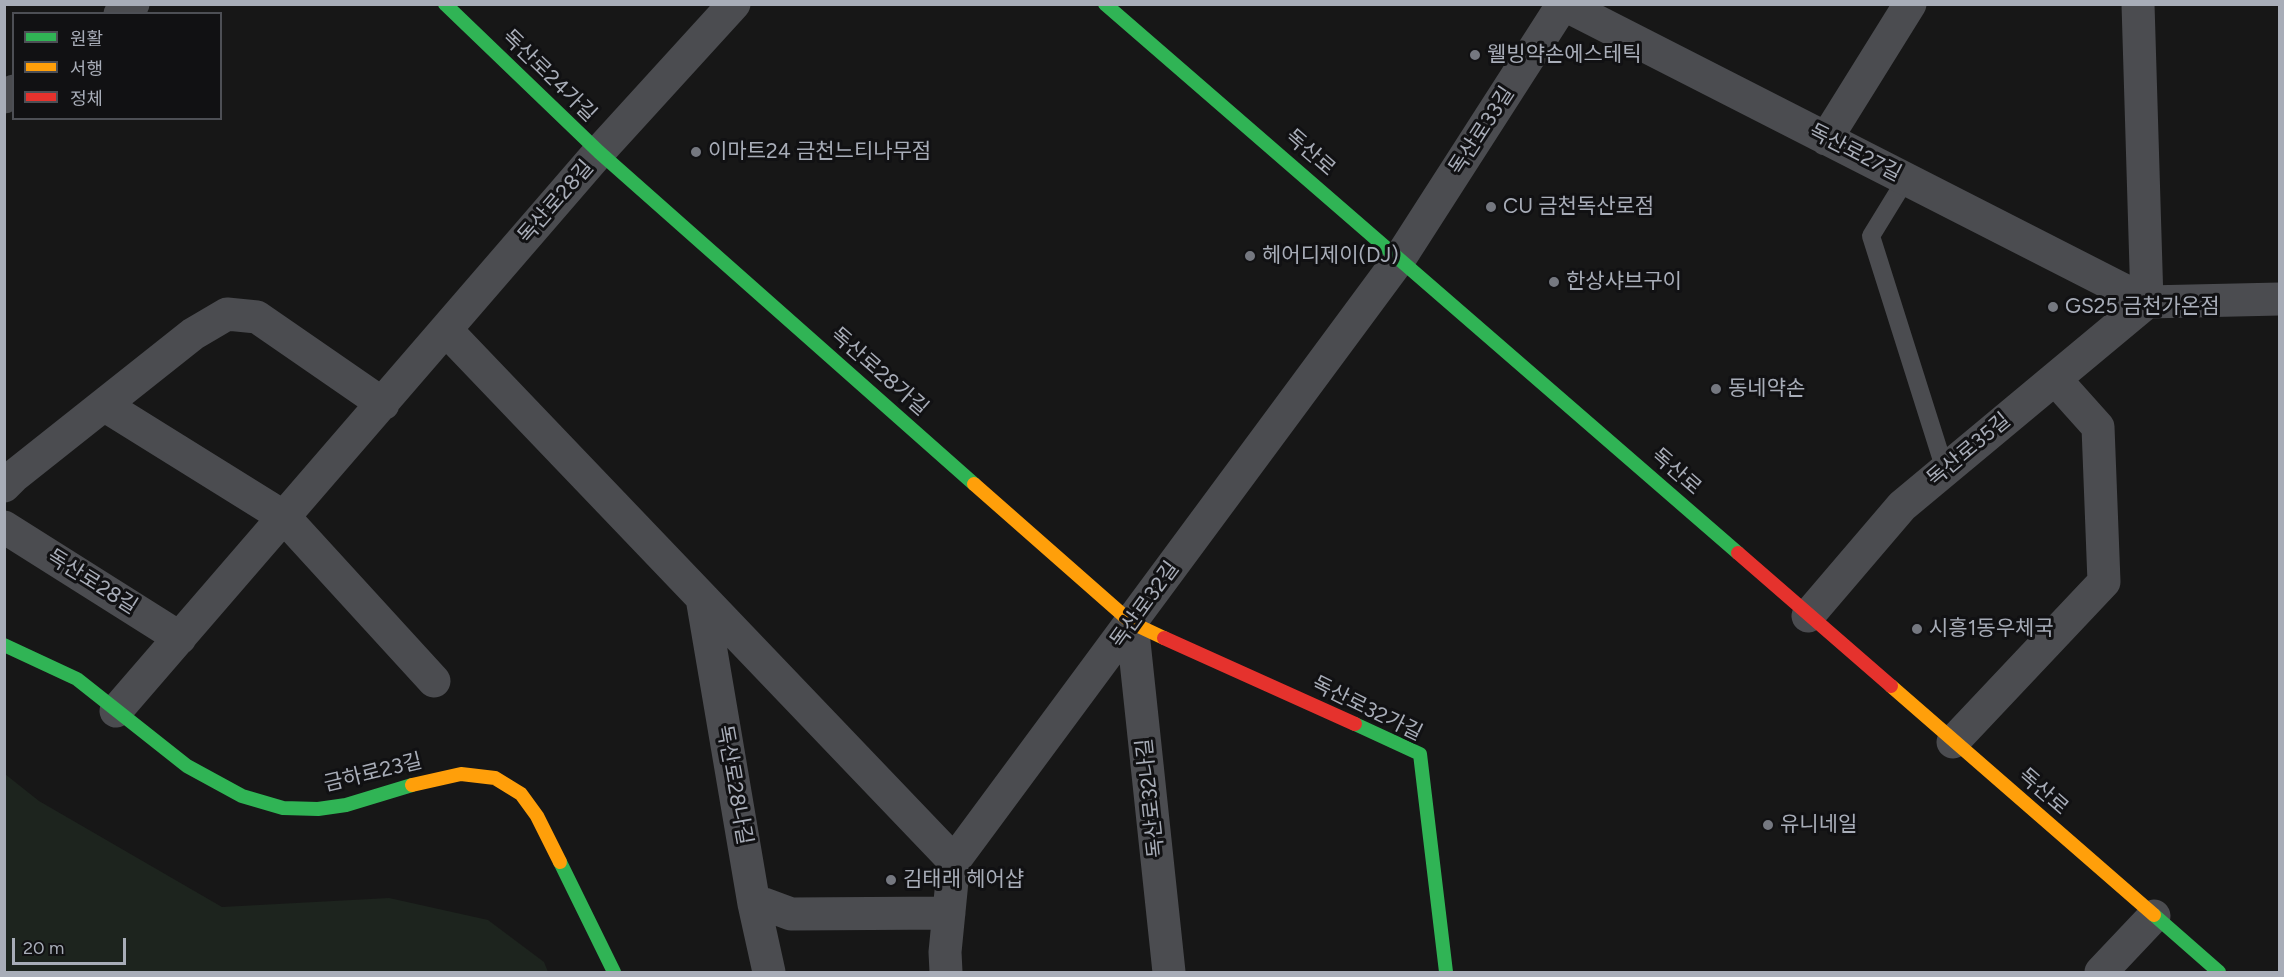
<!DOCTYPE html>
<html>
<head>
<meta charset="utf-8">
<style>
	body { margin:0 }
	#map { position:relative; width:2284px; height:977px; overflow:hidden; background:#171717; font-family:Figtree,"Noto Sans KR",sans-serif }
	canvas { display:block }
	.frame { position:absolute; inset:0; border:6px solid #a8adb8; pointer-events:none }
	.legend { position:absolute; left:12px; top:12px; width:210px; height:108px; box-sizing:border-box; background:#111113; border:2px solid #4d4f55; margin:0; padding:8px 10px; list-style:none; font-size:18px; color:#a8adb8 }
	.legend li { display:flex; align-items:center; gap:12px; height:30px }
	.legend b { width:30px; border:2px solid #4d4f55 }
	.scale { position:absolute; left:12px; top:938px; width:114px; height:27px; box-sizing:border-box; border:3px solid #a8adb8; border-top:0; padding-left:8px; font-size:18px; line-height:21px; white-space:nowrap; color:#a8adb8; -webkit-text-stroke:4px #111113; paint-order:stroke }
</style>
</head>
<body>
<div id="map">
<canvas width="2284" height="977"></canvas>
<div class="frame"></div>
<ul class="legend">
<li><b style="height:8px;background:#30b455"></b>원활</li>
<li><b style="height:8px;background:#ff9f0a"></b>서행</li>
<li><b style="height:8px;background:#e5322d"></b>정체</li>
</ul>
<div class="scale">20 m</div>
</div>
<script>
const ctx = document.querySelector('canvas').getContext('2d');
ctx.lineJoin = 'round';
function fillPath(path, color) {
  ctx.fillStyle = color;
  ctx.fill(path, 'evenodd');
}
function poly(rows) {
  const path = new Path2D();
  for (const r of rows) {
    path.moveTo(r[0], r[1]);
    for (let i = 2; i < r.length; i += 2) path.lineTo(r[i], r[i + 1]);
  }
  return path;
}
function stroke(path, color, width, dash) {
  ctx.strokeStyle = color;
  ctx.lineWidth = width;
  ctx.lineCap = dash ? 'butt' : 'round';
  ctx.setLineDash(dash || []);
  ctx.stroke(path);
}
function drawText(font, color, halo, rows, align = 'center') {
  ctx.font = font + ' Figtree,"Noto Sans KR",sans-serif';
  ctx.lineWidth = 6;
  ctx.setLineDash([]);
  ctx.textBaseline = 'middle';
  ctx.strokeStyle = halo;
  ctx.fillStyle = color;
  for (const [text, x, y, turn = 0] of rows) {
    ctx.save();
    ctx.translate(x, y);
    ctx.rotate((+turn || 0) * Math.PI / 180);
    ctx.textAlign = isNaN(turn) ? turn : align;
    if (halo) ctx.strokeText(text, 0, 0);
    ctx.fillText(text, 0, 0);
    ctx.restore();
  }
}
fillPath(poly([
	[5,774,39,801,222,907,389,898,488,920,544,962,548,972,5,972]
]), '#1d241e');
stroke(poly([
	[1906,179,1871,236,1945,470]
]), '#4b4c50', 18);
stroke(poly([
	[1563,4,2147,302,2138,4],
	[120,14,133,4],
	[4,97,14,91],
	[1826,139,1910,4],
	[446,330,954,861],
	[104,405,284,517,434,681],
	[4,486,14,476,193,334,227,314,257,317,383,404],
	[4,527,180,638],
	[702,598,754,904,769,972],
	[1808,616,1902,506,2147,302,2280,299],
	[1132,623,1169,972],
	[116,711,599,152,734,4],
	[1953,742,2104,582,2098,427,2055,379],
	[754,904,764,904,791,914,949,913],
	[946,972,945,952,954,861,1400,258,1563,4],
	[2101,972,2154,916]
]), '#4b4c50', 33);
stroke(poly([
	[445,4,599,152,974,484],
	[1105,4,1738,553],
	[4,645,77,679,187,766,242,796,283,808,318,809,346,805,412,785],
	[1355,724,1420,754,1446,972],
	[560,862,614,972],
	[2154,915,2219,972]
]), '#30b455', 14);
stroke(poly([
	[974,484,1132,623,1164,638],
	[1891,686,2154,915],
	[412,785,461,774,495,778,521,794,537,816,560,862]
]), '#ff9f0a', 14);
stroke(poly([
	[1738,553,1891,686],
	[1164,638,1355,724]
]), '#e5322d', 14);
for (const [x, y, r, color] of [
	[1475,55,6,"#757880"],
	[696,152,6,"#757880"],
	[1491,207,6,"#757880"],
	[1250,256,6,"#757880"],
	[1554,282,6,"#757880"],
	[2053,307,6,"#757880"],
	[1716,389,6,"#757880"],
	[1917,629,6,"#757880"],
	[1768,825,6,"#757880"],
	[891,880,6,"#757880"]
]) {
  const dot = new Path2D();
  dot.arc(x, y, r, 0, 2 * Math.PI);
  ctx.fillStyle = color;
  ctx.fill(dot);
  stroke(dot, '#111113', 2);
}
drawText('21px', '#a8adb8', '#111113', [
	["웰빙약손에스테틱",1487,55],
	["이마트24 금천느티나무점",708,152],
	["CU 금천독산로점",1503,207],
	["헤어디제이(DJ)",1262,256],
	["한상샤브구이",1566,282],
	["GS25 금천가온점",2065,307],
	["동네약손",1728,389],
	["시흥1동우체국",1929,629],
	["유니네일",1780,825],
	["김태래 헤어샵",903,880]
], 'left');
drawText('21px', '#a8adb8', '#111113', [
	["독산로24가길",549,76,44],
	["독산로33길",1482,131,-57],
	["독산로",1310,153,41],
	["독산로27길",1855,153,27],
	["독산로28길",556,202,-49],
	["독산로28가길",879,372,41],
	["독산로35길",1969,450,-40],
	["독산로",1676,472,41],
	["독산로28길",92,582,32],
	["독산로32길",1145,605,-54],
	["독산로32가길",1367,709,26],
	["금하로23길",373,773,-14],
	["독산로28나길",734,785,80],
	["독산로",2043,792,41],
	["독산로32나길",1151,798,-96]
]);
</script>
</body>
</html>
